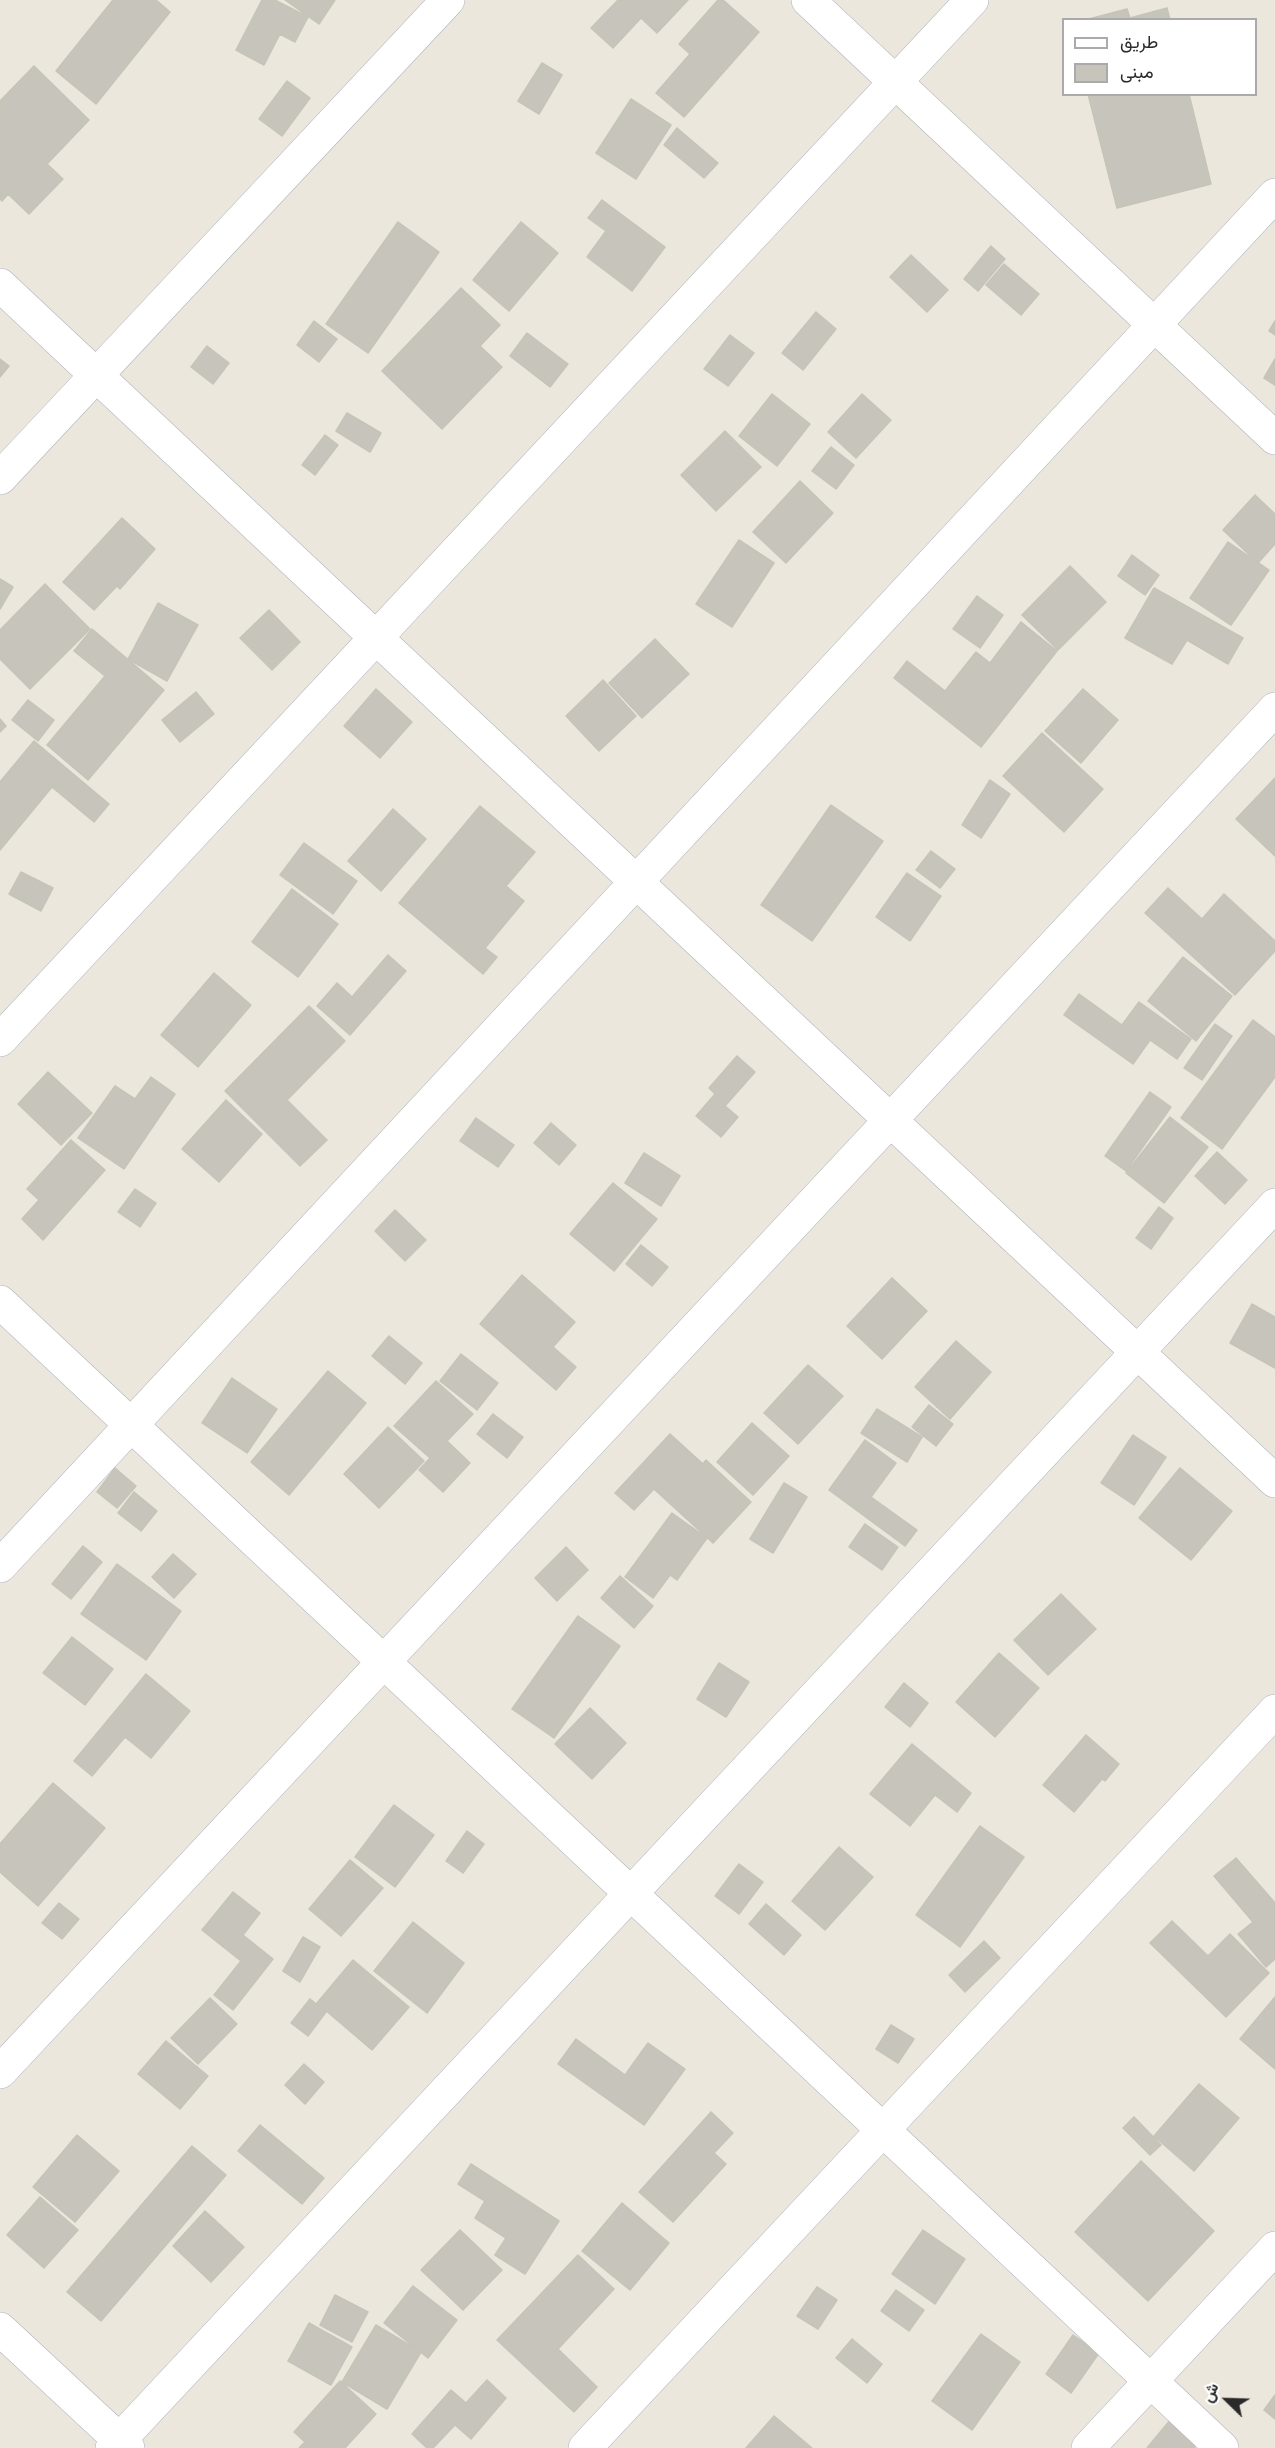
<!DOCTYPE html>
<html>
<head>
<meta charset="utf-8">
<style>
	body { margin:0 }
	#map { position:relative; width:1275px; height:2448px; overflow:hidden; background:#ebe7dd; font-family:Poppins,Vazirmatn,sans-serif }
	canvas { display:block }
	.legend { position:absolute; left:1062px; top:18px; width:195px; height:78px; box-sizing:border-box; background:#fff; border:2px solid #aaa; margin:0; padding:8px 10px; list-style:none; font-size:18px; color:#2a2a2a }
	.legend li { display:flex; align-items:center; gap:12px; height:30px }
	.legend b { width:30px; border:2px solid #aaa }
	.north { position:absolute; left:1197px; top:2370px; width:60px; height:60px; -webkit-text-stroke:4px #fff; paint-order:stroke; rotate:293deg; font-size:16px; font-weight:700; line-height:24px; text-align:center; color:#2a2a2a }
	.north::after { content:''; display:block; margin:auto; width:21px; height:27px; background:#2a2a2a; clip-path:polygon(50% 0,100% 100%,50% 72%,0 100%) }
</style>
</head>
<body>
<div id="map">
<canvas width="1275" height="2448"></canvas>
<ul class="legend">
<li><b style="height:8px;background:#fff"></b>طريق</li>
<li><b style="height:16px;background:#c7c5bb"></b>مبنى</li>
</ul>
<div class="north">ش</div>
</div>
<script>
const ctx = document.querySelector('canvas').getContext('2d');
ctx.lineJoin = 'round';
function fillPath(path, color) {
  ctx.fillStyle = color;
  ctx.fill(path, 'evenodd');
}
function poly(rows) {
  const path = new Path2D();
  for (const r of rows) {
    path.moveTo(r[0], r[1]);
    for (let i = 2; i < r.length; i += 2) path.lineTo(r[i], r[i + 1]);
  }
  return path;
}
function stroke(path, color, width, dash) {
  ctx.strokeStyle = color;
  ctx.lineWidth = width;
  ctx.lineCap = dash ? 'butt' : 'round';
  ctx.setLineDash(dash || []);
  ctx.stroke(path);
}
const building = poly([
	[113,0,156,0,170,12,96,104,56,71,113,0],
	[262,0,275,0,308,17,295,42,280,34,264,65,236,50,262,0],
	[285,0,335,0,319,24,285,0],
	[618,0,688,0,657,33,641,18,613,48,591,28,618,0],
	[718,0,723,0,759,32,684,117,656,93,690,54,679,44,718,0],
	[1167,8,1170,20,1085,20,1127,9,1130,18,1167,8],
	[542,63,562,75,539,114,518,101,542,63],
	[34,66,89,120,47,164,63,179,29,214,8,194,2,201,0,199,0,101,34,66],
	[287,81,310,98,282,136,259,119,287,81],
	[1088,94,1189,94,1211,184,1117,208,1088,94],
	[631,99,671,125,636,179,596,153,631,99],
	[677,128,718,163,704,178,664,145,677,128],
	[602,200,665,247,632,291,587,257,606,231,588,218,602,200],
	[398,222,439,252,368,353,326,324,398,222],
	[521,222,558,253,509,311,473,280,521,222],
	[991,246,1005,259,978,291,964,279,991,246],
	[911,255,948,290,927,312,890,277,911,255],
	[1004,264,1039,294,1021,315,986,285,1004,264],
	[461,288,500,325,480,346,502,367,442,429,382,371,461,288],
	[816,312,836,329,803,370,782,353,816,312],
	[314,321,337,339,319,362,297,345,314,321],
	[1275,321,1275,335,1269,331,1275,321],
	[527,333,568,364,550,387,510,356,527,333],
	[730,335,754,353,728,386,704,369,730,335],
	[207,346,229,363,213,384,191,367,207,346],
	[0,359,9,366,0,377,0,359],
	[1275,359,1275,385,1264,378,1275,359],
	[772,394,810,424,777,466,739,436,772,394],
	[862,394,891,420,856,458,828,432,862,394],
	[347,413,381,433,370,452,336,431,347,413],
	[725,431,761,467,716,511,681,475,725,431],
	[325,435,338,445,315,475,302,465,325,435],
	[831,447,854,465,836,489,812,471,831,447],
	[800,481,833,513,786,563,753,532,800,481],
	[1255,495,1275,514,1275,544,1258,563,1223,530,1255,495],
	[122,518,155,549,120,589,117,586,94,610,63,582,122,518],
	[739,540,774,563,732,627,696,604,739,540],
	[1228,542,1269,570,1231,625,1190,598,1228,542],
	[1132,555,1159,575,1145,595,1118,576,1132,555],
	[1070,566,1106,602,1058,650,1022,615,1070,566],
	[0,579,13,587,0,609,0,579],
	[45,584,90,629,30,689,0,659,0,630,45,584],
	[1154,588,1243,638,1228,664,1187,640,1172,664,1125,638,1154,588],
	[977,596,1003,615,980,648,953,629,977,596],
	[158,603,198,625,167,681,128,659,158,603],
	[269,610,300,642,272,670,240,638,269,610],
	[1021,622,1057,651,981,747,894,678,907,661,945,691,976,652,990,663,1021,622],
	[92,629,164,690,88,780,47,745,105,676,74,651,92,629],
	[655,639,689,674,642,718,609,683,655,639],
	[603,680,636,716,599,751,566,716,603,680],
	[376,689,412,722,380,758,344,726,376,689],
	[1083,689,1118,720,1081,763,1045,731,1083,689],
	[196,692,214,714,180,742,162,720,196,692],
	[28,700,54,720,38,741,12,720,28,700],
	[0,719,6,726,0,732,0,719],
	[1042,733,1103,789,1064,832,1003,776,1042,733],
	[34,741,109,804,94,822,52,787,0,850,0,782,34,741],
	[1275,778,1275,856,1236,819,1275,778],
	[990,780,1010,794,981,838,962,825,990,780],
	[831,805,883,841,812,941,761,905,831,805],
	[480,806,535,852,506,886,524,901,485,948,497,957,483,974,399,903,480,806],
	[393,809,426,839,381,891,348,861,393,809],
	[304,843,357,881,333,914,280,875,304,843],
	[931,851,955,869,940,888,916,870,931,851],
	[21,872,53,888,41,911,9,894,21,872],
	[907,873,941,896,910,941,876,917,907,873],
	[1168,888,1202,919,1224,894,1275,941,1275,951,1235,995,1145,913,1168,888],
	[292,889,338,924,298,977,252,942,292,889],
	[388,955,406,971,350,1035,317,1006,337,983,352,997,388,955],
	[1183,957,1232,996,1196,1041,1148,1001,1183,957],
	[214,973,251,1005,198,1067,161,1035,214,973],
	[1079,994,1122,1025,1139,1002,1191,1039,1177,1059,1150,1040,1133,1064,1064,1015,1079,994],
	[309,1006,345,1041,287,1100,327,1140,300,1166,225,1091,309,1006],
	[1253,1020,1275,1037,1275,1077,1222,1149,1181,1118,1253,1020],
	[1215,1024,1232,1036,1202,1080,1184,1068,1215,1024],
	[737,1056,755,1072,725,1106,738,1117,721,1137,696,1116,715,1094,709,1088,737,1056],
	[48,1072,92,1113,61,1145,18,1104,48,1072],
	[151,1077,175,1094,124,1169,78,1138,115,1086,135,1099,151,1077],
	[1150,1092,1171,1107,1126,1171,1105,1156,1150,1092],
	[226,1100,262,1134,219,1182,182,1149,226,1100],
	[1170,1117,1208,1147,1164,1203,1126,1173,1170,1117],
	[476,1118,514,1145,498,1167,460,1141,476,1118],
	[551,1123,576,1145,559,1165,534,1143,551,1123],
	[71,1140,105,1170,43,1240,22,1219,39,1200,27,1189,71,1140],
	[1217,1152,1247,1180,1225,1204,1195,1176,1217,1152],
	[644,1153,680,1176,661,1206,625,1183,644,1153],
	[613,1183,657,1219,614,1271,570,1234,613,1183],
	[135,1189,156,1203,140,1227,118,1212,135,1189],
	[1159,1207,1173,1218,1151,1249,1136,1238,1159,1207],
	[395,1210,426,1240,405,1261,375,1231,395,1210],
	[641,1245,668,1267,652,1286,626,1264,641,1245],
	[522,1275,575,1322,553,1347,576,1367,556,1390,480,1324,522,1275],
	[892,1278,927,1311,882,1359,847,1326,892,1278],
	[1252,1304,1275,1317,1275,1368,1230,1343,1252,1304],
	[389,1336,422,1363,405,1384,372,1356,389,1336],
	[956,1341,991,1372,950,1419,915,1387,956,1341],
	[461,1354,498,1383,477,1410,440,1381,461,1354],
	[808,1365,843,1396,798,1444,764,1413,808,1365],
	[328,1371,366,1403,289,1495,251,1462,328,1371],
	[232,1378,277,1409,247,1453,202,1423,232,1378],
	[436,1381,473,1414,447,1441,470,1463,443,1492,419,1470,430,1458,394,1426,436,1381],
	[929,1405,953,1424,936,1446,912,1427,929,1405],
	[877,1409,922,1437,907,1462,861,1433,877,1409],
	[493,1414,523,1437,507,1458,477,1434,493,1414],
	[752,1423,789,1456,753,1495,717,1462,752,1423],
	[388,1427,424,1461,379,1508,344,1474,388,1427],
	[670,1434,703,1464,706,1460,751,1502,713,1543,654,1489,634,1510,615,1493,670,1434],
	[1133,1435,1166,1457,1134,1505,1101,1483,1133,1435],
	[865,1440,896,1463,871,1497,917,1530,905,1546,829,1490,865,1440],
	[115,1468,136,1486,117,1508,97,1492,115,1468],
	[1180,1468,1232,1511,1191,1560,1139,1518,1180,1468],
	[784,1483,807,1497,773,1553,750,1539,784,1483],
	[134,1492,157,1511,141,1531,118,1513,134,1492],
	[672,1513,707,1538,677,1580,670,1575,653,1598,625,1577,672,1513],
	[865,1524,898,1547,882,1570,849,1547,865,1524],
	[83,1546,102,1562,71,1599,52,1584,83,1546],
	[566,1547,588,1570,557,1601,535,1578,566,1547],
	[173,1554,196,1574,174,1598,152,1577,173,1554],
	[117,1564,181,1611,146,1660,81,1614,117,1564],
	[620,1576,653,1606,634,1628,601,1598,620,1576],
	[1061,1594,1096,1629,1048,1675,1014,1640,1061,1594],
	[578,1616,620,1646,554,1738,512,1709,578,1616],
	[72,1637,113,1669,85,1705,43,1673,72,1637],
	[999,1653,1039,1688,995,1737,956,1702,999,1653],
	[719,1663,749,1682,726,1717,697,1699,719,1663],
	[146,1674,190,1711,151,1758,125,1737,92,1776,74,1761,146,1674],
	[904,1683,928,1703,910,1727,885,1707,904,1683],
	[590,1708,626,1743,592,1779,555,1744,590,1708],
	[1086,1735,1119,1764,1105,1781,1102,1779,1074,1812,1043,1785,1086,1735],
	[912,1744,971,1793,957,1812,935,1795,910,1826,870,1794,912,1744],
	[53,1783,105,1828,38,1906,0,1872,0,1844,53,1783],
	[394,1805,434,1835,395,1887,355,1857,394,1805],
	[980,1826,1024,1857,960,1947,916,1915,980,1826],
	[467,1831,484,1844,463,1873,446,1861,467,1831],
	[839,1847,873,1877,825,1930,792,1901,839,1847],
	[1236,1858,1275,1903,1275,1959,1266,1967,1238,1934,1253,1922,1214,1876,1236,1858],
	[350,1860,383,1888,341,1936,309,1909,350,1860],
	[739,1864,763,1882,739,1914,715,1896,739,1864],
	[233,1892,260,1913,243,1935,273,1959,233,2010,214,1995,241,1961,202,1930,233,1892],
	[59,1903,79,1919,62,1939,42,1923,59,1903],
	[766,1904,801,1935,784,1955,749,1924,766,1904],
	[1172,1921,1208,1956,1230,1934,1269,1973,1226,2017,1150,1943,1172,1921],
	[413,1922,464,1963,427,2013,374,1971,413,1922],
	[303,1937,320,1947,300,1982,283,1971,303,1937],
	[984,1941,1000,1958,965,1992,949,1975,984,1941],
	[353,1960,409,2007,372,2050,317,2003,353,1960],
	[1275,1997,1275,2069,1240,2039,1275,1997],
	[210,1998,237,2024,198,2064,171,2038,210,1998],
	[310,1999,326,2012,308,2036,291,2023,310,1999],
	[891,2025,914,2039,898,2063,876,2049,891,2025],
	[576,2039,625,2075,648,2043,685,2069,644,2125,558,2064,576,2039],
	[166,2041,208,2076,180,2109,138,2074,166,2041],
	[304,2064,324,2082,305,2104,285,2085,304,2064],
	[1199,2084,1239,2118,1194,2171,1154,2136,1199,2084],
	[711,2112,733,2133,714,2153,726,2164,673,2222,639,2192,711,2112],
	[1134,2117,1161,2145,1150,2155,1123,2128,1134,2117],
	[260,2125,324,2178,302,2204,238,2151,260,2125],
	[77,2135,119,2171,75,2222,33,2187,77,2135],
	[192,2146,226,2175,101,2321,67,2292,192,2146],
	[1141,2161,1214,2231,1148,2301,1075,2232,1141,2161],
	[471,2164,559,2221,525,2274,495,2255,506,2238,475,2218,485,2201,458,2184,471,2164],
	[40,2197,78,2230,44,2268,7,2235,40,2197],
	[622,2203,669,2243,630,2290,582,2251,622,2203],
	[205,2211,244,2247,211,2282,173,2246,205,2211],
	[460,2230,502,2270,463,2310,421,2270,460,2230],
	[923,2230,965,2259,935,2304,892,2274,923,2230],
	[578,2255,614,2289,558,2349,597,2387,574,2412,497,2340,578,2255],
	[413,2286,457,2320,428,2358,384,2323,413,2286],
	[817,2287,837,2300,818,2329,797,2316,817,2287],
	[896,2290,924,2310,909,2331,881,2311,896,2290],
	[335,2295,368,2312,352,2342,320,2325,335,2295],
	[309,2323,352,2347,331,2385,288,2361,309,2323],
	[376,2325,421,2352,387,2409,342,2382,376,2325],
	[981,2334,1020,2362,972,2430,932,2401,981,2334],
	[1073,2335,1099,2353,1071,2393,1046,2374,1073,2335],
	[852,2339,882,2364,867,2383,836,2358,852,2339],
	[487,2380,506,2398,471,2439,455,2425,433,2448,427,2448,412,2434,451,2390,466,2403,487,2380],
	[340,2381,376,2414,345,2448,299,2448,305,2442,294,2432,340,2381],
	[1275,2395,1275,2419,1264,2410,1275,2395],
	[774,2416,812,2448,746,2448,774,2416],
	[1171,2419,1198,2442,1194,2448,1147,2448,1171,2419]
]);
fillPath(building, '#c7c5bb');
stroke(building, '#c6c3b7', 1.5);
const minor = poly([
	[808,0,1275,438],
	[0,285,1275,1481],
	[0,478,448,0],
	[0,1040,972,0],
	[0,1302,1222,2448],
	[0,1566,1275,195],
	[0,2072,1275,709],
	[0,2329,128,2448],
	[112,2448,1275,1205],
	[585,2448,1275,1711],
	[1088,2448,1275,2248]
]);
stroke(minor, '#b0b1bd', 34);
stroke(minor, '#fff', 33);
</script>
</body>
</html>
